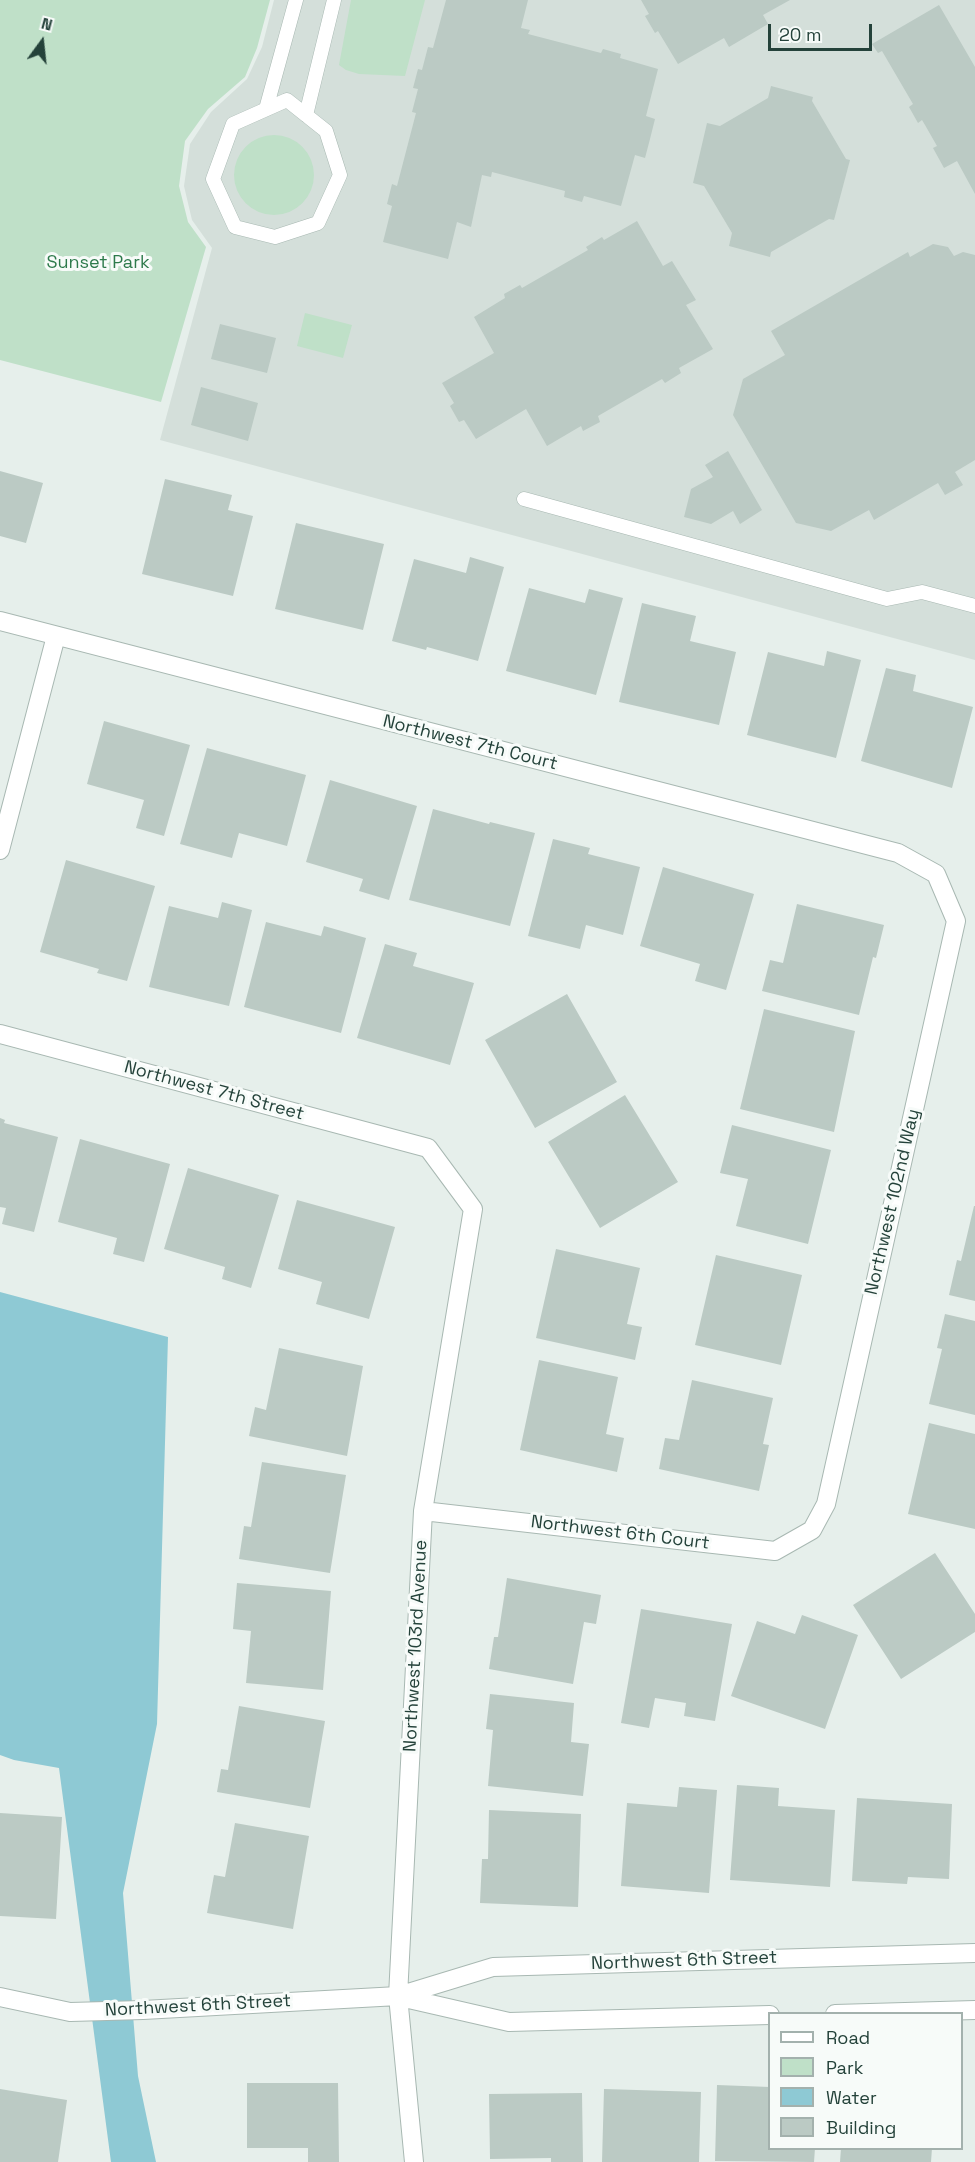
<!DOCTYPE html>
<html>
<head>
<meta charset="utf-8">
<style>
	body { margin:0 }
	#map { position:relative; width:975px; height:2162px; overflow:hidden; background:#e6efeb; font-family:"Space Grotesk",sans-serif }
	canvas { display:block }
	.legend { position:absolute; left:768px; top:2012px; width:195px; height:138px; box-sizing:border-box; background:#f7fbf9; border:2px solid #a3b1ad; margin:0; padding:8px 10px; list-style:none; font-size:18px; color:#24423a }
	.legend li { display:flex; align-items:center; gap:12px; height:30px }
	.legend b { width:30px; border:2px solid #a3b1ad }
	.north { position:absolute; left:12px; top:12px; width:60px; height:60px; -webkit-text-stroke:4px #f7fbf9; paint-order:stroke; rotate:15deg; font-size:16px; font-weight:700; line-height:24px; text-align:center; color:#24423a }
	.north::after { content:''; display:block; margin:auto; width:21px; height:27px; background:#24423a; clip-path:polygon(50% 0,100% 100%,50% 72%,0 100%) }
	.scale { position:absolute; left:768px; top:24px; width:104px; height:27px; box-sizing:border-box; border:3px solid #24423a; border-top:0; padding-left:8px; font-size:18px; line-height:21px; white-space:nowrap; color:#24423a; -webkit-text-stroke:4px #f7fbf9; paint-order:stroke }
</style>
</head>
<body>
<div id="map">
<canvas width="975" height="2162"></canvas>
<ul class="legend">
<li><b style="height:8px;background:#fff"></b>Road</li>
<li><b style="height:16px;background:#bfe0c8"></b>Park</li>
<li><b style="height:16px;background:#8ec9d4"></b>Water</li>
<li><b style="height:16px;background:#bbcac4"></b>Building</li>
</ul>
<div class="north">N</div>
<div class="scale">20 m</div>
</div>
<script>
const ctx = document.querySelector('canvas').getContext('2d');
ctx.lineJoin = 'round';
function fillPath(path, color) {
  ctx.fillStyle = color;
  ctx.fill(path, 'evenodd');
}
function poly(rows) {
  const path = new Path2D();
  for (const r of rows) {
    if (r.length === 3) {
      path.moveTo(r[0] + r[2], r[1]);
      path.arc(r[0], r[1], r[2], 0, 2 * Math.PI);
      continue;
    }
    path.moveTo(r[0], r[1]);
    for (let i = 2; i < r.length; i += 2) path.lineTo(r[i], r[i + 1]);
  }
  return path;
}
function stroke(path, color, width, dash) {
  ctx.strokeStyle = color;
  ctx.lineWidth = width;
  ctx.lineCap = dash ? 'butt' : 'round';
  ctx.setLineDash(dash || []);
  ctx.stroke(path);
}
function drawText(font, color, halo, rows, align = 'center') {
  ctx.font = font + ' "Space Grotesk",sans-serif';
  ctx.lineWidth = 6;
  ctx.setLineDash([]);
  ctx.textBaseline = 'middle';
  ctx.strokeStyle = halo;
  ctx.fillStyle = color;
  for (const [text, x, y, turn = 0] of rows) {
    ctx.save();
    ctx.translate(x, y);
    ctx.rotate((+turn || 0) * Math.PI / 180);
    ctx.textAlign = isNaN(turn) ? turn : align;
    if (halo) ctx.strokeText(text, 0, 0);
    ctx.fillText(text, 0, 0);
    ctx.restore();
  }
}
fillPath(poly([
	[274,0,975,0,975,660,160,440,212,248,192,220,184,186,190,144,211,112,247,79,262,47]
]), '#d4dfda');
fillPath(poly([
	[0,0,270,0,257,48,245,77,208,109,185,141,179,186,188,222,206,247,161,402,0,360],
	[351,0,425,0,405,76,359,74,346,70,339,65],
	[274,175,40],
	[305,313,352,325,343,358,297,346]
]), '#bfe0c8');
fillPath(poly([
	[0,1292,168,1337,157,1724,123,1893,138,2076,156,2162,111,2162,59,1768,14,1760,0,1755]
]), '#8ec9d4');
fillPath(poly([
	[446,0,528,0,521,28,530,30,528,34,601,53,603,49,621,54,620,58,658,69,646,116,655,119,650,139,645,158,635,155,621,206,584,196,582,202,564,197,565,191,492,172,491,177,482,175,471,227,457,222,448,259,383,242,392,206,387,204,392,184,397,186,416,113,412,112,418,89,413,88,418,69,422,70,428,47,433,48],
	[641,0,790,0,763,15,768,24,729,47,724,38,678,64,658,31,655,33,645,16,649,14],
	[939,5,975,67,975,194,957,161,944,168,933,148,937,146,925,125,922,120,918,123,909,107,913,104,882,51,878,53,872,44],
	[771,86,813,97,812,101,846,159,850,160,834,220,829,219,771,252,770,257,729,246,732,233,704,186,693,183,707,123,720,126,768,98],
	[637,221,663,266,672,261,696,300,686,305,713,349,679,368,681,373,665,383,662,379,598,416,600,422,583,431,581,426,547,446,526,409,476,439,464,420,459,422,450,406,454,403,442,383,494,353,474,317,505,298,504,294,520,285,522,288,588,250,586,247,602,237,604,240],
	[933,244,948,247,954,256,963,252,975,255,975,460,955,472,963,485,945,495,938,483,874,520,869,510,831,531,796,523,733,415,743,379,785,355,771,331,908,252,910,257],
	[220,324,276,338,267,373,211,359],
	[201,387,258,403,248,441,191,425],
	[728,451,762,510,740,524,733,511,711,524,684,517,691,489,713,477,705,465],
	[0,471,43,483,26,543,0,536],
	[165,479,232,495,228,510,253,516,233,596,142,574],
	[296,523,384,544,363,630,275,609],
	[470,557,504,567,478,661,427,647,426,650,392,641,414,559,466,573],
	[529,588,585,603,589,589,623,598,596,695,506,671],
	[642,603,696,616,690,641,736,652,719,725,619,702],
	[827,651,861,660,836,758,747,735,768,652,824,666],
	[886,668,916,675,913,691,973,707,952,788,861,761],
	[104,721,190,745,164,836,136,828,144,800,87,784],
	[207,748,306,775,287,846,239,833,232,858,180,844],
	[330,780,417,806,389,900,359,891,363,879,306,862],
	[433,809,489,824,490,822,535,833,510,926,409,900],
	[553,839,590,848,588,854,640,867,623,935,586,925,580,949,528,936],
	[66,860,155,886,127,981,97,973,99,969,40,952],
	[663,867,754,894,726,990,695,981,700,964,640,946],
	[222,902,252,910,229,1006,149,987,169,906,218,918],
	[797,904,884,925,876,958,873,957,859,1015,762,991,770,960,783,963],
	[266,922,321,936,324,926,366,938,341,1033,244,1007],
	[385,944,417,953,413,966,474,983,450,1065,357,1038],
	[567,994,617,1082,535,1128,485,1040],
	[764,1009,855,1031,834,1132,740,1109],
	[625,1095,678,1182,600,1228,548,1142],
	[0,1118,5,1120,4,1123,58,1137,34,1232,2,1224,6,1208,0,1207],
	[732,1125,831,1150,808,1244,736,1226,748,1179,720,1173],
	[80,1139,170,1164,144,1262,113,1254,117,1238,58,1222],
	[188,1168,279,1195,251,1288,222,1279,225,1267,164,1249],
	[297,1200,395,1227,369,1319,316,1304,322,1282,278,1269],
	[974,1206,975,1206,975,1301,949,1295,957,1260,961,1261],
	[556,1249,640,1268,627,1324,642,1327,635,1360,536,1338],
	[716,1255,802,1275,781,1365,695,1345],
	[945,1314,975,1321,975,1415,929,1404,942,1349,937,1348],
	[279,1348,363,1366,347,1456,249,1436,255,1407,266,1410],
	[539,1360,618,1377,606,1434,624,1438,617,1472,520,1450],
	[692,1380,773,1398,763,1444,769,1445,759,1491,659,1469,665,1438,679,1440],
	[929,1423,975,1434,975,1529,908,1514],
	[262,1462,346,1475,330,1573,239,1559,244,1526,251,1527],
	[935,1553,975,1614,975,1632,901,1679,853,1605],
	[507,1578,601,1595,596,1624,584,1622,573,1684,489,1669,494,1637,498,1637],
	[237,1583,331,1591,323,1690,246,1683,251,1631,233,1629],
	[641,1609,732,1624,715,1721,684,1716,686,1703,655,1698,649,1728,621,1723],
	[802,1615,858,1635,825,1729,731,1696,757,1621,795,1634],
	[490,1694,574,1703,571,1742,589,1744,583,1796,488,1786,493,1730,486,1729],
	[239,1706,325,1721,310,1808,217,1792,221,1769,228,1770],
	[737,1785,779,1788,778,1806,835,1810,830,1887,730,1880],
	[679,1787,717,1790,709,1893,621,1886,627,1803,677,1807],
	[857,1798,952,1804,949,1879,908,1877,907,1884,852,1881],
	[489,1810,581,1814,578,1907,480,1903,482,1859,488,1859],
	[0,1813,62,1817,56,1919,0,1916],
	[235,1823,309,1836,293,1929,207,1913,214,1875,225,1877],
	[247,2083,338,2083,339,2162,308,2162,308,2148,247,2148],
	[717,2085,770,2087,770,2148,815,2148,814,2162,715,2161],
	[0,2089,67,2100,58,2162,0,2162],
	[604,2089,701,2092,699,2162,602,2162],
	[582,2093,583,2162,551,2162,551,2158,490,2159,489,2094],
	[841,2148,932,2148,931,2162,840,2162]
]), '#bbcac4');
const service = poly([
	[287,100,326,131,340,175,318,223,275,237,235,227,213,179,233,124,287,100],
	[266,109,296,0],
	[306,115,334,0],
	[524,499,887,599,922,592,975,606]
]);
const minor = poly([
	[0,621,898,853,936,874,956,921,826,1504,812,1530,775,1551,423,1511],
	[0,850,56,636],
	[0,1034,428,1148,473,1209,423,1511,398,1996,414,2162],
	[0,1997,70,2012,143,2010,398,1996,493,1967,975,1953],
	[400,1997,509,2022,770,2015],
	[835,2014,975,2010]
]);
stroke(service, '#a8b8b2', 15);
stroke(minor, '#a8b8b2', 20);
stroke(service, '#fff', 14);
stroke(minor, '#fff', 18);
drawText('18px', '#2d7a4b', '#f7fbf9', [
	["Sunset Park",98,263]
]);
drawText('18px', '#24423a', '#f7fbf9', [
	["Northwest 7th Court",470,743,14],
	["Northwest 7th Street",214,1091,15],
	["Northwest 102nd Way",893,1202,-77],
	["Northwest 6th Court",620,1533,7],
	["Northwest 103rd Avenue",416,1646,-87],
	["Northwest 6th Street",684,1961,-2],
	["Northwest 6th Street",198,2006,-3]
]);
</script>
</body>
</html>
